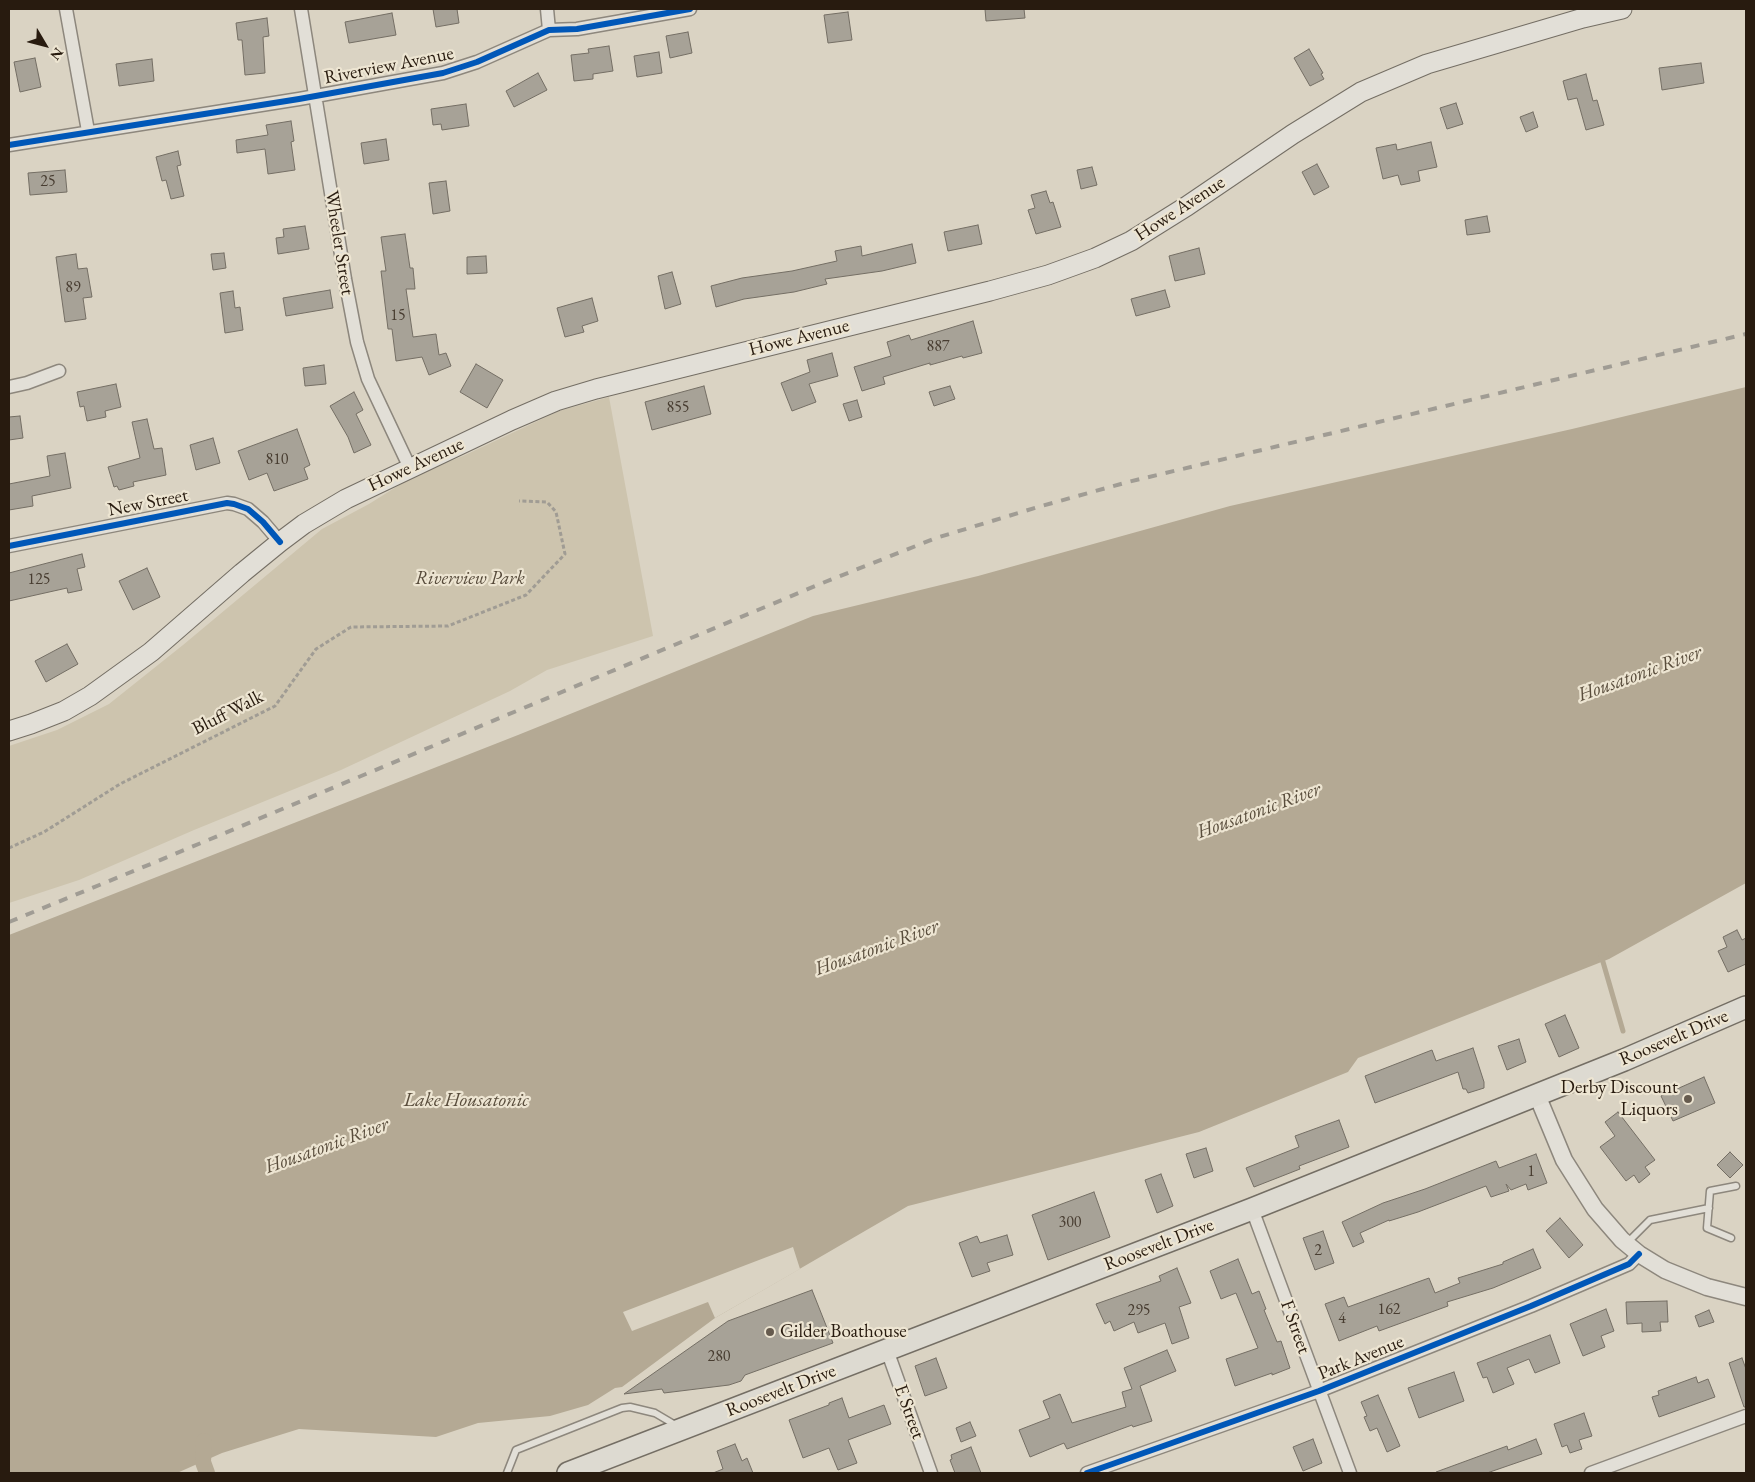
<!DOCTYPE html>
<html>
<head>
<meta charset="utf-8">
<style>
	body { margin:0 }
	#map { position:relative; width:1755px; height:1482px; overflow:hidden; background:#dad3c3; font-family:"EB Garamond",serif }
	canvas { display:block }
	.frame { position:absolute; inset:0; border:10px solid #281b0f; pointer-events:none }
	.north { position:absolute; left:20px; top:20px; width:50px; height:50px; -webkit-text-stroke:4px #ede5d2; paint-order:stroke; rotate:127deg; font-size:14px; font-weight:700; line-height:20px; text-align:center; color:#281b0f }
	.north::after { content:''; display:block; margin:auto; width:18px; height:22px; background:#281b0f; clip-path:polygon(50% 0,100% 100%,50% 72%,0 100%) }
</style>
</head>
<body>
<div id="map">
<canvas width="1755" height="1482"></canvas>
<div class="frame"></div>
<div class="north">N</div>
</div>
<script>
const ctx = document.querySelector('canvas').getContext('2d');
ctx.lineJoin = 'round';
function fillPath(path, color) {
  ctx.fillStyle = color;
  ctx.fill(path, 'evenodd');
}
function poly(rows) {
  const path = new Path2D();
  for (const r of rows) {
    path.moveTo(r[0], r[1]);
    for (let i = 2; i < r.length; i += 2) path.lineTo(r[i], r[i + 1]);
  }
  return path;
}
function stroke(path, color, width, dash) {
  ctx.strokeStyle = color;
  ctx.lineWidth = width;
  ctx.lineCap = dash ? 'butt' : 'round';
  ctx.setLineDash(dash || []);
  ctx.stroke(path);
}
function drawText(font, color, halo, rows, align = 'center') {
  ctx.font = font + ' "EB Garamond",serif';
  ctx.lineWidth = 4.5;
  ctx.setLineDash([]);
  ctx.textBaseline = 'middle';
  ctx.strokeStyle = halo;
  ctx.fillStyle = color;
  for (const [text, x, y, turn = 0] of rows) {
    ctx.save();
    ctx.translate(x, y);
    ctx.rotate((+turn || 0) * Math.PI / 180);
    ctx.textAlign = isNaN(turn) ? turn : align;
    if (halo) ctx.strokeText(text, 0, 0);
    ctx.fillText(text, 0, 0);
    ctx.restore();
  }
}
fillPath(poly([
	[609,397,653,636,547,670,510,691,341,770,194,830,79,880,9,903,9,746,57,730,109,704,183,645,322,529,369,504,417,474,463,456,559,411]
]), '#cdc4ae');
fillPath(poly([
	[1746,387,1746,883,1609,959,1358,1058,1348,1072,1199,1132,908,1206,715,1318,622,1387,615,1388,588,1405,550,1416,478,1423,436,1437,299,1429,222,1453,177,1473,9,1473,9,935,518,735,813,616,978,576,1230,506,1572,429]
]), '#b4a994');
fillPath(poly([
	[793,1247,800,1269,715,1318,708,1302,632,1331,623,1312]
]), '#dad3c3');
stroke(poly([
	[1601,955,1623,1031]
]), '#b4a994', 5);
stroke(poly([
	[204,1441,203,1462,207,1473]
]), '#b4a994', 16);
const building = poly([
	[433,9,457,9,459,23,436,27,433,9],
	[985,9,1024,9,1025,18,986,21,985,9],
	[848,12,852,40,828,43,824,15,848,12],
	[392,13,396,35,349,43,345,22,392,13],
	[267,18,269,36,263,37,265,73,245,75,242,40,238,40,236,23,267,18],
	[688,32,692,53,670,58,666,36,688,32],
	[609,46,613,71,593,74,593,79,574,81,571,55,589,53,588,49,609,46],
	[1309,49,1323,73,1321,74,1324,79,1310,86,1294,58,1309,49],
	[659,52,662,73,637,77,634,56,659,52],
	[35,58,41,87,20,92,14,62,35,58],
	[152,59,154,81,119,86,116,64,152,59],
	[1701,63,1704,83,1662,90,1659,68,1701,63],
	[538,73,547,90,514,107,506,91,538,73],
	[1586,74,1593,101,1597,100,1604,125,1586,130,1577,98,1568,100,1563,81,1586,74],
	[1456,103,1463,124,1447,129,1440,108,1456,103],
	[466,104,469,126,442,130,441,124,433,125,431,109,466,104],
	[1533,112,1538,127,1526,132,1520,117,1533,112],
	[291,121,294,141,291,142,295,170,268,174,265,149,237,153,236,140,268,135,266,125,291,121],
	[386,139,389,160,364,164,361,143,386,139],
	[1431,142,1437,167,1418,171,1420,181,1401,185,1398,175,1383,179,1376,148,1396,144,1397,150,1431,142],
	[178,151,181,165,177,166,184,196,171,199,166,180,162,181,156,157,178,151],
	[1317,164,1329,187,1314,195,1302,172,1317,164],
	[1092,167,1097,185,1081,189,1077,170,1092,167],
	[65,170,67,192,30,195,28,173,65,170],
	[446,181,450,211,433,214,429,183,446,181],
	[1046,191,1050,203,1053,202,1061,227,1036,234,1028,210,1035,208,1031,195,1046,191],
	[1487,216,1490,232,1467,235,1465,220,1487,216],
	[978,225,982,244,948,251,944,232,978,225],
	[305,226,309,249,278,254,276,238,284,237,283,229,305,226],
	[405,234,410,268,413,268,415,289,406,289,413,337,436,334,439,355,446,353,451,366,429,375,422,357,396,361,392,329,388,329,381,271,386,271,381,237,405,234],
	[912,244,916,263,882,271,825,279,827,284,794,292,744,299,716,307,711,286,742,278,792,271,837,261,835,251,861,246,862,256,912,244],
	[1199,248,1205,274,1175,281,1169,256,1199,248],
	[224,253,226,268,213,270,211,254,224,253],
	[76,254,78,269,87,268,92,297,83,298,86,319,65,322,56,257,76,254],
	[486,256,487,273,467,274,467,257,486,256],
	[672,272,681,304,665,309,658,276,672,272],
	[330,290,333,308,286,316,283,298,330,290],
	[1165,290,1170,307,1136,316,1131,299,1165,290],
	[233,291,235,308,240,307,243,330,225,333,220,293,233,291],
	[592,298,598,321,582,326,584,332,565,337,557,308,592,298],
	[973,321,982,353,963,358,962,356,930,365,930,363,883,377,885,384,862,391,854,367,891,356,887,342,909,335,911,340,973,321],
	[832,353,838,376,809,384,816,402,792,411,781,383,810,372,807,360,832,353],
	[476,364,503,380,487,408,460,392,476,364],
	[324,365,326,384,305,386,303,368,324,365],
	[116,384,121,407,105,411,106,417,87,421,84,406,80,407,77,392,116,384],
	[704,386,711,414,652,430,645,402,704,386],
	[950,386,955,399,934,406,929,392,950,386],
	[354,392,363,410,356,414,371,445,354,453,348,437,330,406,354,392],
	[857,400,862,417,849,421,843,404,857,400],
	[20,416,23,438,9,440,9,417,20,416],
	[147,419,154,449,162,448,166,475,133,482,134,486,119,490,117,486,114,487,108,467,140,458,132,422,147,419],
	[297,429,310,465,304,468,308,479,274,491,267,473,249,480,238,451,297,429],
	[213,438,220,463,196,470,190,445,213,438],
	[65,453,71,488,32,496,33,506,9,510,9,484,50,476,47,456,65,453],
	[82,554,85,567,77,569,82,590,68,593,67,588,9,601,9,573,82,554],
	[147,568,160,597,133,610,119,581,147,568],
	[67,644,78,664,46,682,35,661,67,644],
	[1737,930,1742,940,1746,938,1746,964,1728,972,1718,951,1727,947,1723,937,1737,930],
	[1565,1015,1579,1048,1559,1057,1545,1024,1565,1015],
	[1519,1039,1526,1062,1507,1070,1498,1046,1519,1039],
	[1473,1048,1484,1082,1484,1088,1468,1093,1466,1089,1463,1089,1458,1072,1375,1103,1365,1076,1432,1050,1436,1061,1473,1048],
	[1704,1077,1715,1103,1673,1121,1661,1096,1704,1077],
	[1618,1112,1655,1160,1645,1167,1650,1174,1639,1183,1634,1175,1626,1181,1600,1147,1615,1136,1605,1122,1618,1112],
	[1339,1120,1349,1147,1299,1166,1300,1169,1254,1187,1246,1168,1299,1147,1295,1136,1339,1120],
	[1206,1148,1213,1171,1194,1178,1186,1154,1206,1148],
	[1730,1152,1743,1165,1730,1178,1717,1165,1730,1152],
	[1536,1154,1547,1183,1528,1190,1526,1184,1511,1190,1506,1184,1509,1191,1491,1197,1486,1186,1418,1212,1389,1221,1389,1220,1360,1233,1364,1242,1353,1247,1342,1222,1383,1203,1425,1189,1496,1161,1499,1168,1536,1154],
	[1161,1174,1173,1206,1157,1213,1145,1180,1161,1174],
	[1094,1192,1110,1237,1048,1260,1032,1215,1094,1192],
	[1560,1218,1583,1245,1569,1258,1546,1231,1560,1218],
	[1323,1231,1334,1263,1315,1270,1303,1238,1323,1231],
	[1007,1235,1013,1255,987,1263,990,1271,972,1277,959,1243,977,1236,980,1243,1007,1235],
	[1533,1249,1541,1268,1493,1288,1447,1302,1448,1306,1379,1331,1377,1326,1339,1341,1325,1304,1344,1297,1348,1307,1429,1278,1435,1293,1460,1283,1458,1278,1503,1264,1503,1262,1533,1249],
	[1238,1259,1252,1294,1259,1291,1266,1309,1264,1310,1277,1342,1281,1341,1290,1368,1272,1375,1272,1373,1235,1386,1226,1359,1258,1348,1236,1293,1221,1299,1210,1271,1238,1259],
	[1177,1268,1191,1303,1179,1307,1189,1338,1172,1344,1165,1323,1138,1333,1134,1322,1114,1331,1110,1321,1105,1324,1096,1304,1161,1281,1159,1276,1177,1268],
	[812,1290,833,1343,745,1375,741,1381,729,1385,664,1393,662,1389,624,1394,728,1321,812,1290],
	[1667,1301,1668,1322,1660,1322,1661,1331,1642,1332,1642,1323,1627,1324,1626,1302,1667,1301],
	[1606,1309,1614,1331,1601,1336,1605,1347,1583,1356,1570,1324,1606,1309],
	[1709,1310,1714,1322,1699,1327,1695,1316,1709,1310],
	[1550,1335,1560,1363,1535,1373,1529,1359,1507,1368,1514,1384,1493,1393,1487,1377,1483,1378,1477,1363,1550,1335],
	[1167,1350,1176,1371,1140,1386,1152,1421,1133,1427,1132,1425,1067,1449,1064,1443,1030,1457,1019,1430,1050,1418,1043,1401,1060,1394,1072,1423,1126,1407,1122,1392,1132,1389,1124,1368,1167,1350],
	[936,1358,947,1388,925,1396,915,1366,936,1358],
	[1742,1358,1746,1369,1746,1407,1744,1407,1729,1363,1742,1358],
	[1454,1372,1464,1401,1419,1418,1408,1388,1454,1372],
	[1696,1377,1698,1383,1708,1379,1715,1397,1659,1417,1652,1397,1659,1395,1658,1391,1696,1377],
	[1378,1395,1400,1446,1387,1452,1377,1428,1370,1431,1364,1417,1367,1416,1361,1402,1378,1395],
	[842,1398,849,1418,884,1405,891,1424,848,1440,857,1463,838,1470,829,1448,803,1458,789,1420,829,1405,829,1403,842,1398],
	[1584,1413,1592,1436,1579,1440,1582,1449,1570,1453,1567,1445,1562,1447,1554,1424,1584,1413],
	[970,1422,976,1436,961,1442,956,1428,970,1422],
	[1313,1439,1322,1463,1303,1471,1293,1447,1313,1439],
	[1536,1439,1542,1454,1487,1473,1437,1473,1436,1472,1507,1446,1508,1450,1536,1439],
	[735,1444,742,1461,747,1458,753,1473,713,1473,723,1469,717,1451,735,1444],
	[971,1447,981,1473,955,1473,950,1460,952,1459,951,1455,971,1447]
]);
fillPath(building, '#a7a297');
stroke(building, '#746e64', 1);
const service = poly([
	[1731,1238,1707,1228,1710,1191,1736,1186],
	[1627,1243,1650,1220,1709,1208],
	[507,1473,516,1450,622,1408,630,1407,655,1413,677,1426]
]);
const minor = poly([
	[66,9,88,131],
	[301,9,345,279,357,342,368,379,410,468],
	[547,9,549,30],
	[9,145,299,99,443,73,477,62,549,30,577,29,690,9],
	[9,387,27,383,59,371],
	[9,546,227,503,234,504,248,509,263,522,280,542],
	[1252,1209,1350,1473],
	[887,1350,931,1473],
	[1087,1473,1319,1391,1531,1306,1629,1264,1639,1254],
	[1591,1473,1746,1416]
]);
const tertiary = poly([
	[1537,1095,1564,1160,1595,1209,1622,1240,1639,1254,1665,1270,1707,1287,1746,1297]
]);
const secondary = poly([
	[9,731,31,724,64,711,90,696,151,652,242,573,280,542,304,524,346,499,512,420,556,401,596,389,990,291,1048,275,1095,258,1131,241,1187,206,1293,134,1361,92,1427,64,1583,18,1622,9]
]);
const primary = poly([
	[568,1473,1252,1209,1624,1060,1746,1007]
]);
stroke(service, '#8d877d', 9);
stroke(minor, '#8d877d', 15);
stroke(tertiary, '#8d877d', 19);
stroke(secondary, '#746e64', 21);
stroke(primary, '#746e64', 24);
stroke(poly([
	[9,848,44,832,120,784,275,706,316,649,351,627,448,626,526,595,565,554,556,512,547,502,519,501]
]), '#a09c94', 3, [4, 2.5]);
stroke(service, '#e2dfd7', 6);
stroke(minor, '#e2dfd7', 12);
stroke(tertiary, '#e2dfd7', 16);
stroke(secondary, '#e2dfd7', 19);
stroke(primary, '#dddad1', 21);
stroke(poly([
	[9,922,158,861,820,584,936,538,1038,507,1128,482,1746,334]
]), '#a09c94', 4, [9, 9]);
stroke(poly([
	[9,145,299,99,443,73,477,62,549,30,577,29,690,9],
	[9,546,227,503,234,504,248,509,263,522,280,542],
	[1087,1473,1319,1391,1531,1306,1629,1264,1639,1254]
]), '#0057b8', 6);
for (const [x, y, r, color] of [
	[1688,1099,5,"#665b4e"],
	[770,1332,5,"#665b4e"]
]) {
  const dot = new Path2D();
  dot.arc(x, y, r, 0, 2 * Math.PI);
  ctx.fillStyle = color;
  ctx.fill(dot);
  stroke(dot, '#ede5d2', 2);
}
drawText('16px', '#483d31', null, [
	["25",48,182],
	["89",73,288],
	["15",398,316],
	["887",938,347],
	["855",678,408],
	["810",277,460],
	["125",39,580],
	["1",1531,1172],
	["300",1070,1223],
	["2",1318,1251],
	["162",1389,1310],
	["295",1139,1311],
	["4",1342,1319],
	["280",719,1357]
]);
drawText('19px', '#281b0f', '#ede5d2', [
	["Riverview Avenue",389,66,-11],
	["Howe Avenue",1180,209,-33],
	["Wheeler Street",339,243,81],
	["Howe Avenue",799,338,-14],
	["Howe Avenue",416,465,-25],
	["New Street",148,503,-11],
	["Bluff Walk",228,713,-27],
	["Roosevelt Drive",1674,1038,-23],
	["Roosevelt Drive",1159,1245,-21],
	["F Street",1295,1327,70],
	["Park Avenue",1361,1358,-22],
	["Roosevelt Drive",781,1391,-21],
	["E Street",909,1412,70]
]);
drawText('italic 19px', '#564a3a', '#ede5d2', [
	["Riverview Park",470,579]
]);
drawText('19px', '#281b0f', '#ede5d2', [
	["Derby Discount",1678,1088],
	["Liquors",1678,1110],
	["Gilder Boathouse",780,1332,"left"]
], 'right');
drawText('italic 20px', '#594d3c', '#ede5d2', [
	["Housatonic River",1640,674,-20],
	["Housatonic River",1259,811,-20],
	["Housatonic River",877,948,-20],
	["Lake Housatonic",466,1101],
	["Housatonic River",327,1146,-20]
]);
</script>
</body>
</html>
